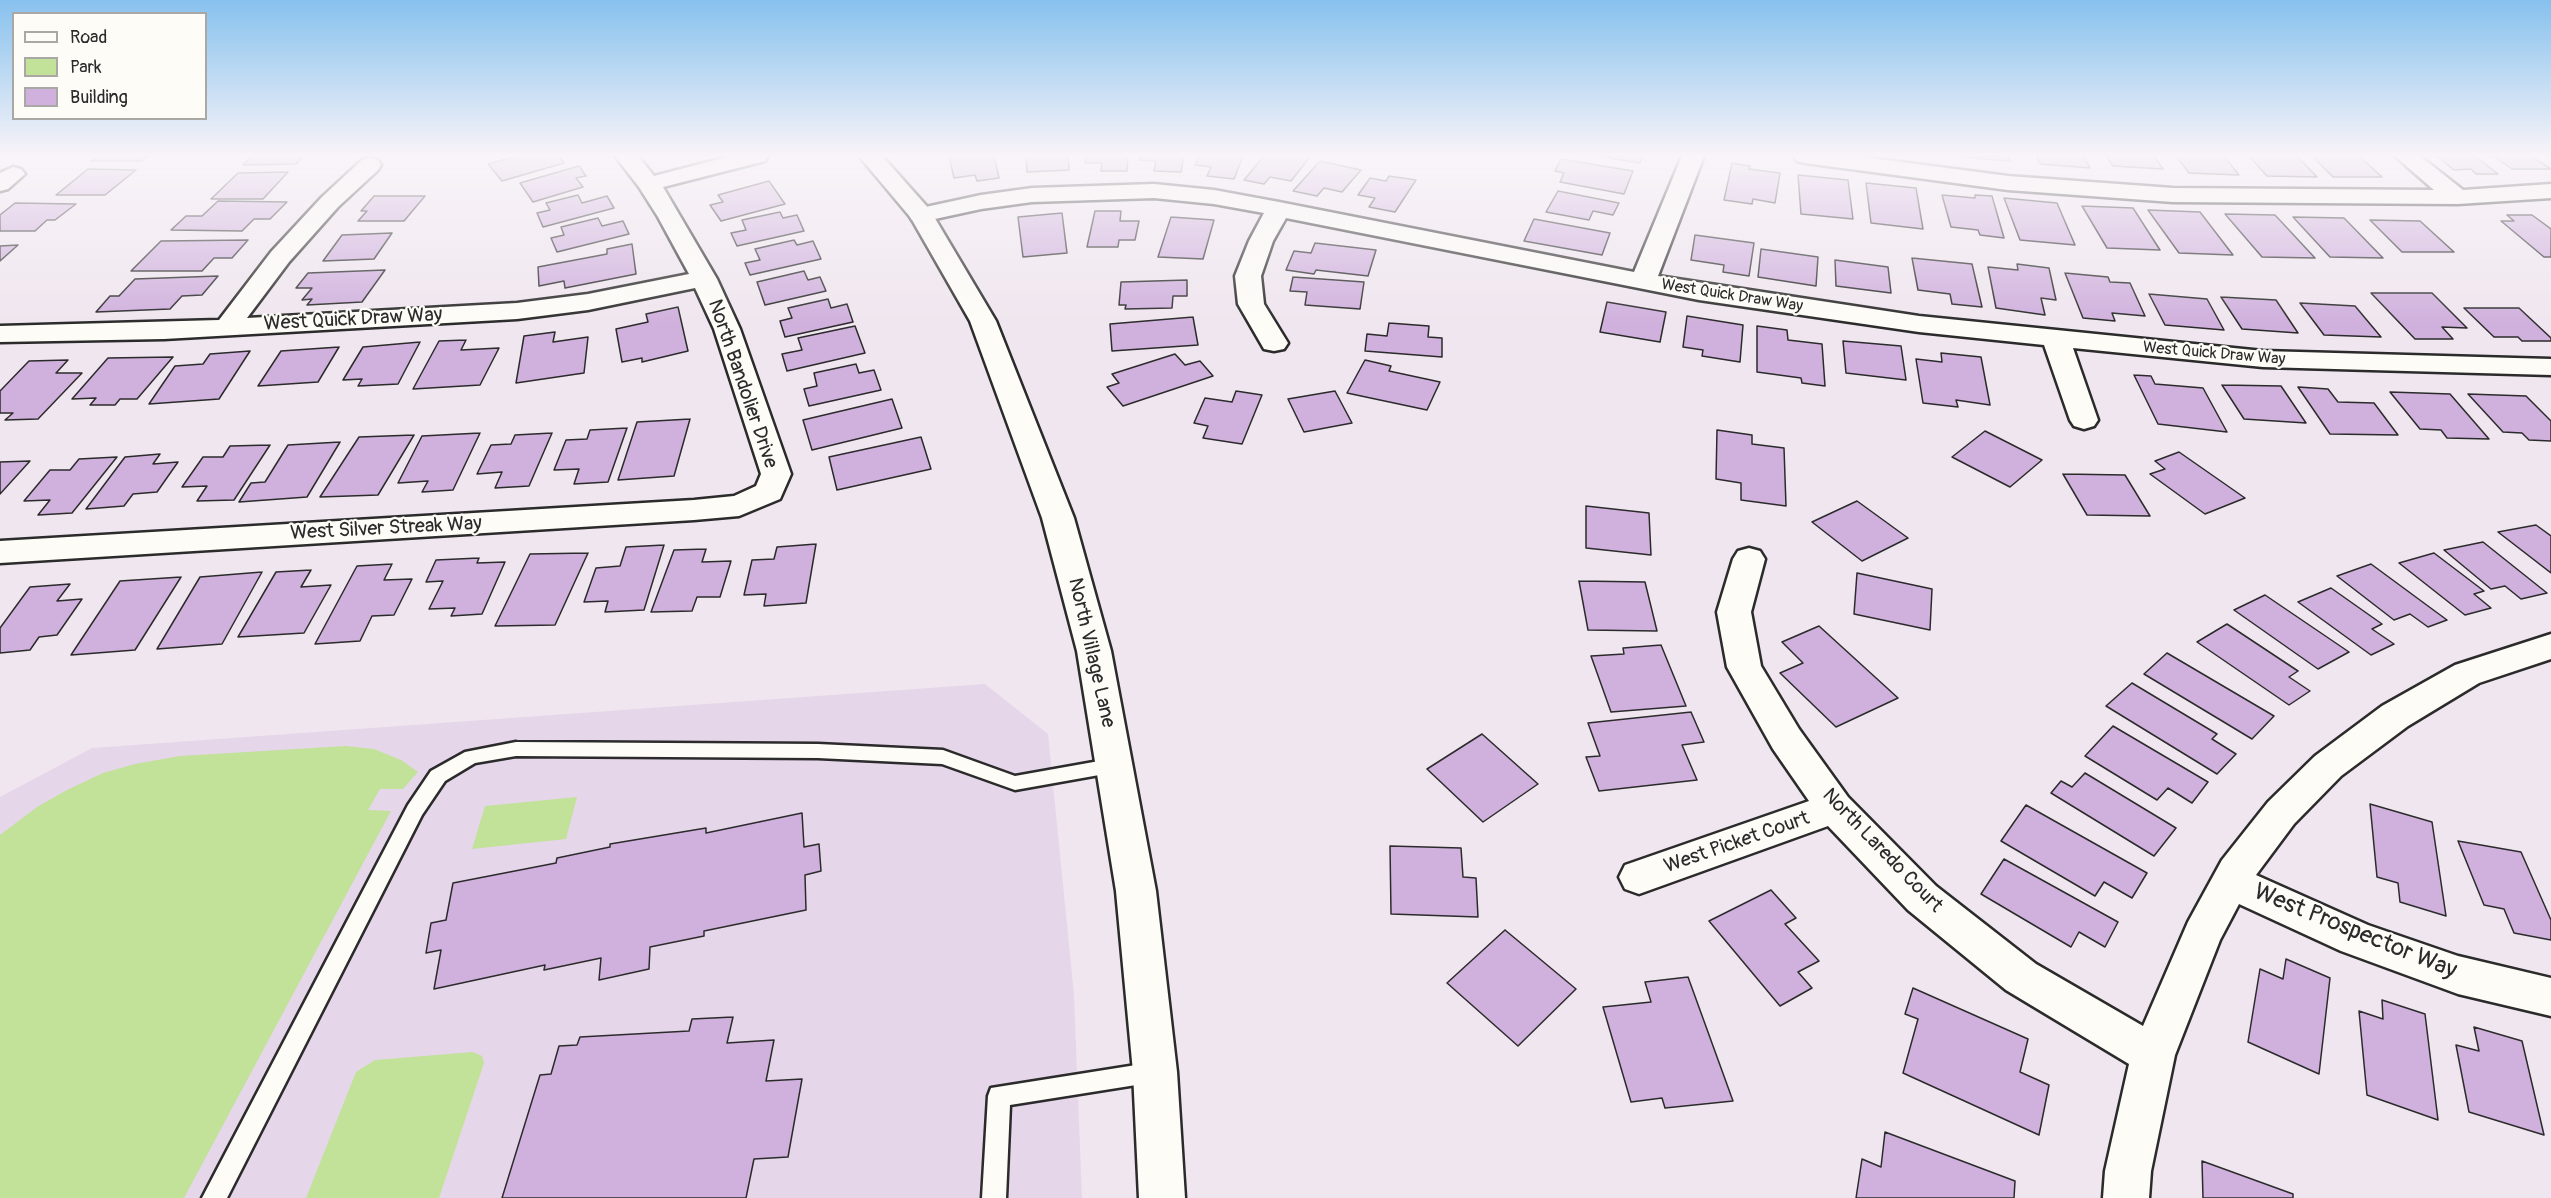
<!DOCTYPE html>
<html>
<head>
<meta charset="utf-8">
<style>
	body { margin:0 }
	#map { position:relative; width:2551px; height:1198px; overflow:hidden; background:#f0e6ef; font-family:Pangolin,sans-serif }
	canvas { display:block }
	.legend { position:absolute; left:12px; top:12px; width:195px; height:108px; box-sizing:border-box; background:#fdfcf7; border:2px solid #a9a8a5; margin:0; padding:8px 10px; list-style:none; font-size:18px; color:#2b2b2b }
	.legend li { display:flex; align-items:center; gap:12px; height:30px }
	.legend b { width:30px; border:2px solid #a9a8a5 }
</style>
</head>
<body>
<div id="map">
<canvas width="2551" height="1198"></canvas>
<ul class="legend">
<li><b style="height:8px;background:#fdfcf7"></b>Road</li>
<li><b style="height:16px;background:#c2e199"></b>Park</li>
<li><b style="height:16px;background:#d0b1dd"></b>Building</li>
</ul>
</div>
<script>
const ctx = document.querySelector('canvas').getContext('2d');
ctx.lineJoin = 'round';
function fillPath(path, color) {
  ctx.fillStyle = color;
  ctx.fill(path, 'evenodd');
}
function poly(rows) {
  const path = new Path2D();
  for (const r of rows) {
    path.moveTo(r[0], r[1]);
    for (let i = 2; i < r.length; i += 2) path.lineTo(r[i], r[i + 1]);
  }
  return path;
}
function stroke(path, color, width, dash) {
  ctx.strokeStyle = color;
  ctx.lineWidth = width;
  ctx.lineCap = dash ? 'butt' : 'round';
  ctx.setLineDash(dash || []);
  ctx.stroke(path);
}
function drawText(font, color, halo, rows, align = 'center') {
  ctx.font = font + ' Pangolin,sans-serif';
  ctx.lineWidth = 4.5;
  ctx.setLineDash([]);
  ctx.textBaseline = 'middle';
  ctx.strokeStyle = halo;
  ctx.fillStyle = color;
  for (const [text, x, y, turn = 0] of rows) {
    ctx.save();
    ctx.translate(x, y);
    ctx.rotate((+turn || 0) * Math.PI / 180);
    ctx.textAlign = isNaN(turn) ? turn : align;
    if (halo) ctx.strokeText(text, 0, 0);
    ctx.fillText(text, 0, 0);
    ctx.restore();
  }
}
fillPath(poly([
	[985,684,1048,734,1074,995,1082,1198,0,1198,0,797,92,748]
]), '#e6d6ea');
fillPath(poly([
	[346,746,374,749,401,760,418,772,403,789,380,789,368,810,391,811,184,1198,0,1198,0,835,37,807,67,790,103,773,135,764,180,756],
	[577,797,566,839,472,849,485,806],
	[473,1052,482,1056,484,1063,439,1198,306,1198,356,1072,375,1060]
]), '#c2e199');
const building = poly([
	[98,156,147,156,142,161,91,161,98,156],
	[252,156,304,156,296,164,243,165,252,156],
	[517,156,559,156,564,163,502,181,488,164,517,156],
	[949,156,994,156,999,178,977,181,975,175,954,178,949,156],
	[1026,156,1068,156,1069,170,1027,172,1026,156],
	[1086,156,1128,156,1127,171,1101,171,1102,163,1085,163,1086,156],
	[1140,156,1184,156,1181,172,1154,171,1156,161,1139,160,1140,156],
	[1199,156,1243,156,1234,179,1207,176,1211,167,1195,165,1199,156],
	[1264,156,1311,156,1291,181,1270,177,1264,184,1244,180,1264,156],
	[1597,156,1643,156,1640,163,1597,156],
	[1961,156,2008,156,2010,161,1961,157,1961,156],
	[2036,156,2084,156,2090,168,2040,164,2036,156],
	[2106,156,2154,156,2163,169,2113,166,2106,156],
	[2176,156,2224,156,2239,175,2189,173,2176,156],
	[2249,156,2297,156,2317,177,2267,176,2249,156],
	[2312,156,2359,156,2382,177,2333,177,2312,156],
	[2437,156,2475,156,2498,174,2476,174,2471,169,2454,170,2437,156],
	[2493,156,2531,156,2551,169,2512,169,2493,156],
	[1561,159,1633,171,1624,194,1560,182,1564,173,1555,171,1561,159],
	[1320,161,1361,170,1342,192,1324,188,1317,196,1293,191,1320,161],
	[1732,163,1750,166,1749,169,1780,173,1775,203,1753,199,1752,204,1724,200,1732,163],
	[579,166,586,176,576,178,583,187,533,202,520,183,579,166],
	[88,169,136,170,105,195,56,195,88,169],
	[288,172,263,199,211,199,238,173,288,172],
	[1798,175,1848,180,1853,219,1801,214,1798,175],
	[1389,176,1416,180,1395,212,1369,207,1375,198,1358,195,1370,178,1386,181,1389,176],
	[769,181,785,204,721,221,710,205,723,202,718,195,769,181],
	[1866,183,1916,188,1923,229,1871,223,1866,183],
	[1558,191,1619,203,1613,215,1593,211,1589,220,1546,212,1558,191],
	[578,195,582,203,607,196,614,208,543,227,537,213,550,210,546,203,578,195],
	[1942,195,1975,198,1975,195,1992,196,2004,238,1980,235,1978,230,1951,227,1942,195],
	[374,196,425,196,404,221,358,221,367,211,361,211,374,196],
	[2004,198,2057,203,2075,245,2020,240,2004,198],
	[218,201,287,202,270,219,254,219,242,231,171,230,186,216,202,216,218,201],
	[15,203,76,204,55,220,47,220,35,231,0,231,0,215,15,203],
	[2082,206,2133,208,2160,250,2107,248,2082,206],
	[2148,210,2200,212,2233,255,2179,253,2148,210],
	[1095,211,1121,211,1120,221,1139,221,1135,240,1119,240,1118,247,1087,247,1095,211],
	[780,212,783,218,797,215,804,231,737,246,731,233,746,230,742,220,780,212],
	[1062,213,1067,253,1023,257,1018,217,1062,213],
	[2225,214,2275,215,2315,258,2262,257,2225,214],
	[2507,215,2532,215,2551,229,2551,257,2544,257,2501,221,2514,221,2507,215],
	[1171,217,1214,220,1203,259,1158,257,1171,217],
	[2293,217,2344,218,2383,258,2330,257,2293,217],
	[598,218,602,226,623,221,629,234,557,252,551,238,564,235,561,227,598,218],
	[1534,219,1610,233,1602,255,1524,241,1534,219],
	[2370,220,2420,221,2454,252,2402,252,2370,220],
	[392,233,374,259,323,261,342,235,392,233],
	[1695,235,1754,243,1749,276,1723,272,1724,265,1691,260,1695,235],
	[248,240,232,258,214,258,202,271,131,271,161,241,248,240],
	[794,240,797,245,813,241,821,259,750,275,745,263,760,260,755,249,794,240],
	[1315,243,1376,250,1368,276,1316,270,1314,274,1286,270,1294,251,1311,253,1315,243],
	[632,244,636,274,565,288,564,281,539,286,538,267,607,254,607,249,632,244],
	[18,245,0,261,0,246,18,245],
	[1761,249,1818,257,1816,286,1758,277,1761,249],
	[1912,258,1972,264,1982,307,1952,304,1950,294,1918,290,1912,258],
	[1835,260,1888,267,1891,293,1836,286,1835,260],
	[2017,264,2049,268,2056,300,2041,298,2045,315,1996,308,1988,267,2018,270,2017,264],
	[385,270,362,302,307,305,312,299,302,300,312,288,296,288,308,273,385,270],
	[804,271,808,280,820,277,826,291,765,305,757,282,804,271],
	[2065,273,2108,277,2110,282,2130,283,2145,316,2112,313,2115,321,2083,318,2065,273],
	[218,276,202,295,182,296,170,309,96,312,110,296,119,296,135,279,218,276],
	[1293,277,1364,282,1360,309,1305,305,1307,292,1290,291,1293,277],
	[1187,280,1187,296,1173,296,1172,308,1125,309,1126,305,1119,305,1121,282,1187,280],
	[2371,293,2432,293,2467,328,2442,327,2453,339,2415,339,2371,293],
	[2149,294,2207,299,2224,330,2165,325,2149,294],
	[2221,297,2276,300,2298,333,2242,329,2221,297],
	[828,299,831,308,847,304,853,322,785,337,780,321,792,318,788,308,828,299],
	[1607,302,1666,312,1660,342,1600,332,1607,302],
	[2300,303,2355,306,2381,337,2324,335,2300,303],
	[678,307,688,351,642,362,642,358,622,362,616,329,648,322,646,314,678,307],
	[2464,308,2519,308,2551,338,2551,341,2522,341,2518,337,2494,337,2464,308],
	[1687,316,1743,325,1740,362,1702,356,1703,350,1683,347,1687,316],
	[1193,317,1198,345,1112,351,1110,324,1193,317],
	[1389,323,1429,326,1428,337,1442,338,1442,357,1365,351,1367,334,1387,336,1389,323],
	[855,326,865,353,787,371,782,354,802,350,798,338,855,326],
	[1757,326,1787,330,1788,340,1822,344,1825,386,1802,383,1801,378,1757,372,1757,326],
	[555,332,553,342,588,337,584,373,516,383,524,336,555,332],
	[466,340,461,350,499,348,480,385,413,389,439,341,466,340],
	[1843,341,1901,346,1906,380,1846,373,1843,341],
	[420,342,398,384,358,386,362,379,343,380,363,347,420,342],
	[339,347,318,382,258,386,281,351,339,347],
	[250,351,219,399,149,404,175,366,203,364,210,354,250,351],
	[1941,353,1981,357,1990,405,1956,400,1958,407,1923,403,1916,359,1942,362,1941,353],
	[1175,354,1185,365,1200,361,1213,376,1123,406,1107,387,1119,383,1112,374,1175,354],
	[173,357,137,399,120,399,115,405,90,405,96,398,72,399,108,358,173,357],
	[68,360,56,373,82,373,38,419,5,420,13,413,0,413,0,391,29,361,68,360],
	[1365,360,1391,366,1389,371,1440,382,1427,410,1347,393,1365,360],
	[856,364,859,373,874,370,881,390,809,406,804,389,817,386,814,373,856,364],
	[2134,375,2151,376,2155,384,2203,388,2227,432,2158,424,2134,375],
	[2222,385,2281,386,2306,423,2244,419,2222,385],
	[2298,387,2328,389,2338,402,2374,403,2398,435,2330,434,2298,387],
	[1236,391,1262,395,1242,444,1203,438,1208,426,1194,423,1205,398,1232,402,1236,391],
	[1335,391,1352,423,1304,432,1288,399,1335,391],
	[2390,392,2450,394,2489,439,2447,438,2441,430,2420,429,2390,392],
	[2468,394,2526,396,2551,421,2551,441,2529,440,2522,433,2503,432,2468,394],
	[892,399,902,428,812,450,803,420,892,399],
	[690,419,674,476,618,480,637,422,690,419],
	[627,428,608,482,574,484,579,469,554,470,566,440,587,439,590,430,627,428],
	[1717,430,1752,435,1752,444,1784,448,1786,506,1741,500,1741,483,1716,479,1717,430],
	[1985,431,2042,460,2010,487,1952,457,1985,431],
	[480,433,453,490,422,492,428,481,398,483,422,436,480,433],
	[552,433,529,486,495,488,502,472,477,474,491,445,511,444,515,435,552,433],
	[414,435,378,495,320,497,359,437,414,435],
	[921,437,931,469,837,490,829,457,921,437],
	[340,442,307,497,239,502,251,483,265,482,288,445,340,442],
	[270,445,234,500,197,501,207,486,182,487,203,457,223,457,230,446,270,445],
	[2179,452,2245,498,2205,514,2150,474,2165,469,2155,461,2179,452],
	[160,454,153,464,178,462,157,492,133,494,124,506,86,509,125,457,160,454],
	[117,457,72,513,38,515,50,500,24,501,50,470,70,470,79,459,117,457],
	[30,461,0,494,0,462,30,461],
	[2063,474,2125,475,2150,516,2087,515,2063,474],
	[1857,501,1908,538,1862,561,1812,522,1857,501],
	[1586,506,1649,513,1651,555,1586,548,1586,506],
	[2536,525,2551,536,2551,573,2498,532,2536,525],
	[2483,542,2547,593,2521,599,2505,586,2491,589,2444,550,2483,542],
	[816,544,806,603,764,606,766,594,744,595,752,560,774,559,777,547,816,544],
	[664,545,644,610,605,612,608,601,584,602,596,568,620,566,626,547,664,545],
	[706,549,702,562,731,561,720,597,697,597,692,611,651,612,674,550,706,549],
	[588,553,555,625,495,626,530,554,588,553],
	[2434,553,2484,591,2474,594,2491,608,2465,615,2399,563,2434,553],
	[479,558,477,563,505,562,482,614,451,616,455,608,429,609,443,581,426,582,436,560,479,558],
	[392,564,384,580,412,579,394,615,372,616,360,641,315,644,357,566,392,564],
	[2371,564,2447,620,2428,627,2410,614,2394,620,2337,576,2371,564],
	[311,570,301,587,331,585,304,633,238,637,276,572,311,570],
	[262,572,222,644,157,649,200,577,262,572],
	[1857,573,1932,589,1930,630,1854,614,1857,573],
	[181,577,135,650,71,655,120,581,181,577],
	[1579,581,1645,582,1657,631,1588,630,1579,581],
	[70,584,57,601,82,599,57,635,39,637,30,650,0,653,0,628,30,587,70,584],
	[2331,588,2382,624,2372,629,2394,644,2371,655,2298,602,2331,588],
	[2265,595,2349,652,2318,669,2234,610,2265,595],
	[2227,624,2298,671,2289,677,2310,691,2289,705,2197,642,2227,624],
	[1819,626,1898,698,1836,727,1780,673,1803,663,1782,642,1819,626],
	[1661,645,1686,706,1611,712,1591,656,1624,654,1623,648,1661,645],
	[2167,653,2274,716,2252,739,2144,674,2167,653],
	[2132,683,2217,734,2212,739,2236,754,2217,774,2106,706,2132,683],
	[1691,712,1704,742,1682,745,1697,780,1599,791,1586,757,1600,756,1588,723,1691,712],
	[2113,726,2208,782,2192,803,2168,788,2157,800,2085,756,2113,726],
	[1482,734,1538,784,1483,822,1427,769,1482,734],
	[2085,773,2176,828,2154,856,2051,793,2061,781,2072,787,2085,773],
	[2370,804,2432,822,2446,916,2400,902,2398,883,2377,877,2370,804],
	[2026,805,2147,873,2132,898,2104,882,2095,896,2001,841,2026,805],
	[802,813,804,847,819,844,821,871,805,875,806,910,704,931,704,936,650,947,649,969,599,980,601,958,544,970,545,965,434,989,441,950,426,953,431,923,446,920,453,883,556,863,557,858,610,847,610,844,706,828,706,833,802,813],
	[2458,841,2521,852,2551,920,2551,940,2514,933,2504,909,2484,905,2458,841],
	[1390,846,1461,848,1463,877,1476,878,1478,917,1391,914,1390,846],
	[2004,859,2118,922,2105,947,2079,932,2071,947,1981,894,2004,859],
	[1771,890,1796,918,1785,924,1819,961,1798,972,1812,988,1780,1006,1709,921,1771,890],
	[1505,930,1576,989,1518,1046,1447,983,1505,930],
	[2286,959,2330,978,2319,1074,2248,1042,2260,969,2283,979,2286,959],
	[1688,977,1733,1101,1665,1108,1662,1098,1631,1102,1603,1007,1651,1002,1645,982,1688,977],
	[1913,988,2028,1039,2020,1072,2049,1085,2039,1135,1903,1073,1918,1019,1905,1014,1913,988],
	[2382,1000,2425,1014,2438,1120,2367,1095,2359,1011,2383,1019,2382,1000],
	[733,1017,727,1043,774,1040,766,1081,802,1079,788,1157,754,1159,746,1198,502,1198,540,1075,551,1074,559,1046,577,1045,580,1037,689,1031,692,1019,733,1017],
	[2474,1027,2522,1041,2544,1135,2469,1112,2456,1045,2479,1051,2474,1027],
	[1885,1132,2015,1181,2014,1198,1856,1198,1862,1159,1881,1167,1885,1132],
	[2202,1161,2293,1194,2293,1198,2203,1198,2202,1161]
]);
fillPath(building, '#d0b1dd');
stroke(building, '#2b2b2b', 1.5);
const lane = poly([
	[516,742,818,744,943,750,1015,776,1116,758,1123,760,1125,765,1123,770,1116,772,1015,790,942,764,818,758,516,756,475,763,445,781,422,815,227,1198,202,1198,408,805,431,771,465,752,516,742],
	[1155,1062,1163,1065,1166,1072,1163,1079,1155,1082,1010,1105,1006,1198,982,1198,988,1096,991,1088,1155,1062]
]);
const street = poly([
	[615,156,638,156,654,176,731,156,768,156,765,161,663,187,717,279,740,329,791,474,780,499,739,516,694,520,0,563,0,541,694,500,734,496,756,486,761,474,714,329,695,288,588,310,517,319,164,339,0,342,0,326,219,320,271,252,322,197,362,160,370,158,378,160,381,165,378,170,338,207,289,262,247,318,517,303,588,294,689,274,658,217,639,187,615,156],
	[1682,156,1704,156,1658,276,1919,316,2263,351,2551,359,2551,375,2263,367,2073,348,2098,420,2094,426,2084,429,2074,426,2070,420,2044,345,1919,332,1699,300,1286,218,1273,241,1261,276,1264,304,1288,343,1284,349,1274,351,1264,349,1238,304,1235,276,1249,241,1264,213,1214,204,1154,198,1032,202,981,209,921,222,912,220,909,215,912,210,921,208,981,195,1032,188,1154,184,1214,190,1279,202,1634,272,1682,156],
	[1794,156,1855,156,2008,176,2173,188,2434,190,2395,156,2420,156,2463,190,2551,184,2551,198,2458,204,2173,202,2008,190,1805,163,1797,161,1794,156],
	[13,167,21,169,25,174,8,189,0,191,0,173,13,167],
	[1749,548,1760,551,1765,559,1751,612,1761,666,1799,729,1848,797,1936,886,2036,964,2143,1026,2188,922,2222,860,2268,802,2315,756,2382,706,2455,665,2551,634,2551,659,2479,683,2408,726,2341,776,2294,824,2256,875,2368,925,2458,956,2551,978,2551,1016,2458,994,2341,951,2239,904,2220,940,2175,1055,2151,1171,2149,1198,2103,1198,2105,1171,2129,1064,2006,990,1908,910,1828,826,1639,894,1625,889,1619,877,1625,865,1809,801,1773,749,1727,667,1717,612,1733,559,1738,551,1749,548]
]);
const secondary = poly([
	[859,156,882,156,930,210,996,321,1074,518,1111,651,1156,891,1177,1072,1185,1198,1139,1198,1133,1072,1116,891,1077,651,1042,518,970,321,911,218,859,156]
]);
stroke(lane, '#2b2b2b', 5);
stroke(street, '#2b2b2b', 5);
stroke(secondary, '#2b2b2b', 5);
fillPath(lane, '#fdfcf7');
fillPath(street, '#fdfcf7');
fillPath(secondary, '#fdfcf7');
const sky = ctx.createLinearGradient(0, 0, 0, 323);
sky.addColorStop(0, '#87c1ee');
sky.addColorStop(0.48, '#f8f4f8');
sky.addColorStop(1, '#f8f4f800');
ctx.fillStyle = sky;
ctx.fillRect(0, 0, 2551, 323);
drawText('16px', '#2b2b2b', '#fdfcf7', [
	["West Quick Draw Way",1732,296,9],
	["West Quick Draw Way",2214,354,5]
]);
drawText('20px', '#2b2b2b', '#fdfcf7', [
	["West Quick Draw Way",353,320,-3],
	["North Bandolier Drive",742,384,71],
	["West Silver Streak Way",386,529,-3],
	["North Village Lane",1091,653,77],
	["West Picket Court",1737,843,-19],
	["North Laredo Court",1882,851,46]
]);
drawText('24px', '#2b2b2b', '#fdfcf7', [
	["West Prospector Way",2355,932,22]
]);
</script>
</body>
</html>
